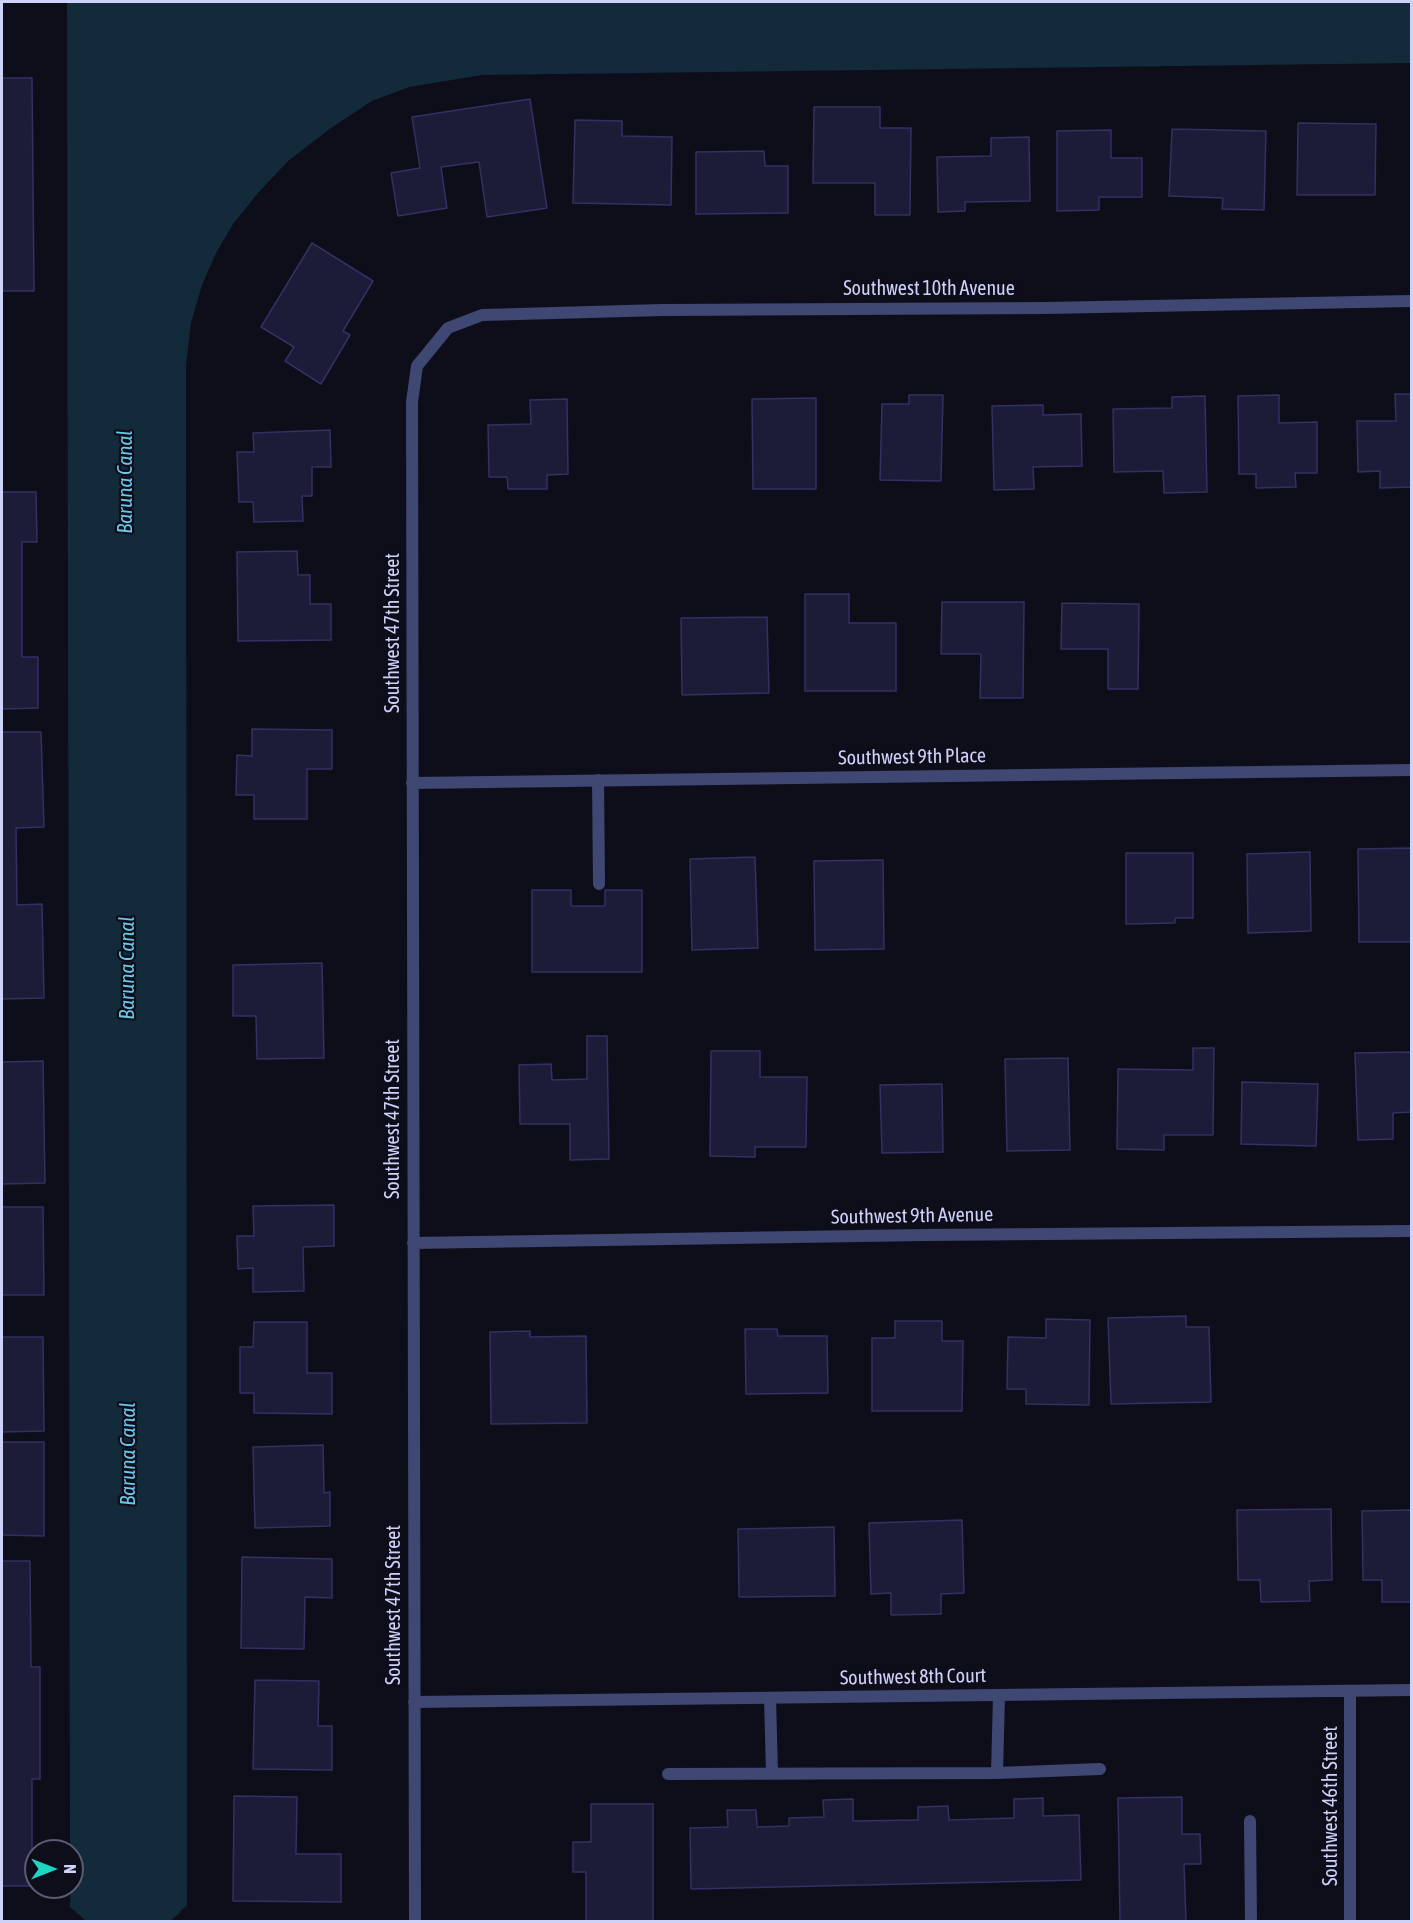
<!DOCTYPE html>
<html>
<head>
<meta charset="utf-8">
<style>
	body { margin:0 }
	#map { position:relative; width:1413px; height:1923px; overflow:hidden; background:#0e0e1b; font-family:"Asap Condensed",sans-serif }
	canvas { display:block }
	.frame { position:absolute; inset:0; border:3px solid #ced1f8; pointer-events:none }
	.north { position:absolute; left:24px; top:1839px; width:60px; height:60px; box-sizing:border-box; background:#0e0e1b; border:2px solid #5b5c73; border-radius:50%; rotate:90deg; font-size:16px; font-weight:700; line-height:24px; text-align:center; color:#ced1f8 }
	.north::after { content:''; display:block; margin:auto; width:21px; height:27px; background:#1ed4c3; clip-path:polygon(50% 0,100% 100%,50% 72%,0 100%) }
</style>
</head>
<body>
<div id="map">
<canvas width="1413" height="1923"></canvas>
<div class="frame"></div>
<div class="north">N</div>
</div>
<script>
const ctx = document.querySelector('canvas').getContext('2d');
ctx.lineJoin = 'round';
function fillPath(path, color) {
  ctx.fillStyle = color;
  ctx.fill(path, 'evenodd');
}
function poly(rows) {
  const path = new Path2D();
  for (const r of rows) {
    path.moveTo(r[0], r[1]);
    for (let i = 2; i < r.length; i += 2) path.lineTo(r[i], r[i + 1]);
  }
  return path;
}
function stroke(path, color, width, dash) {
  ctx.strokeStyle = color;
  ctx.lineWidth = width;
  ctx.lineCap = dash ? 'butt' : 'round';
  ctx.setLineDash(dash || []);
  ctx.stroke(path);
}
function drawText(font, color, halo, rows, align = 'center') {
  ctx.font = font + ' "Asap Condensed",sans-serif';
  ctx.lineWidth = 4.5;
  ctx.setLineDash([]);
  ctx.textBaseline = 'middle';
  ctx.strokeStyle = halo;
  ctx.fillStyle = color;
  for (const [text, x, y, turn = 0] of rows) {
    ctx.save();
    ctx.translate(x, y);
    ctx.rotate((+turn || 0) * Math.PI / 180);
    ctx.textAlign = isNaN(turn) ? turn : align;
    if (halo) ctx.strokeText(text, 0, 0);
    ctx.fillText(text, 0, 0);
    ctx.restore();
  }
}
fillPath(poly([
	[67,2,1411,2,1411,63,482,75,409,87,372,101,331,128,288,161,258,193,233,224,216,253,202,285,191,323,186,365,187,1905,171,1921,86,1921,70,1907,72,1851,70,1851]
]), '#122a3a');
const building = poly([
	[2,78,32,78,34,291,2,291,2,78],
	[530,99,547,208,487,217,479,162,441,167,447,208,398,216,391,173,420,168,412,117,530,99],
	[814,107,880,107,880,128,911,128,910,215,875,215,875,183,813,183,814,107],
	[575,120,622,121,622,136,672,137,671,205,573,203,575,120],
	[1298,123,1376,124,1375,195,1297,195,1298,123],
	[1172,129,1266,131,1264,210,1222,209,1223,198,1169,196,1172,129],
	[1111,130,1111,158,1142,158,1142,197,1099,197,1099,210,1057,211,1057,131,1111,130],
	[1029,137,1030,201,965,202,965,211,938,212,937,157,991,156,991,138,1029,137],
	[764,151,765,166,788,166,788,213,696,214,696,152,764,151],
	[312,243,373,281,343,331,350,335,321,384,285,361,294,347,261,327,312,243],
	[1395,394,1412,394,1412,487,1380,488,1380,471,1358,472,1357,421,1396,421,1395,394],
	[909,395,943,395,941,481,880,480,882,404,909,404,909,395],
	[1279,395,1279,423,1317,422,1317,473,1295,473,1296,487,1256,488,1256,474,1239,474,1238,396,1279,395],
	[1205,396,1207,492,1164,493,1163,471,1114,472,1113,409,1172,408,1172,397,1205,396],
	[816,398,816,489,753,489,752,399,816,398],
	[567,399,568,474,547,475,547,489,508,489,507,477,489,477,488,425,531,424,530,400,567,399],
	[1043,405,1043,415,1081,414,1082,466,1033,467,1034,489,994,490,992,406,1043,405],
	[330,430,331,467,312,467,312,496,302,496,303,521,254,522,253,502,239,502,237,452,254,452,253,433,330,430],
	[2,492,36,492,37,542,22,542,22,657,38,657,38,708,2,709,2,492],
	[297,551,298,575,310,575,310,604,331,604,331,640,238,641,237,552,297,551],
	[805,594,849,594,849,623,896,623,896,691,805,691,805,594],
	[942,602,1024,602,1023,698,980,698,981,654,941,654,942,602],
	[1062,603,1139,604,1138,689,1108,689,1108,649,1061,649,1062,603],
	[767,617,769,693,682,695,681,618,767,617],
	[252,729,332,730,332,769,307,769,307,819,254,819,254,795,236,795,237,755,252,756,252,729],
	[2,732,41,732,44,827,16,828,17,905,42,904,44,998,2,999,2,732],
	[1412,848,1412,942,1359,942,1358,849,1412,848],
	[1310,852,1311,931,1248,933,1247,854,1310,852],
	[1126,853,1193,853,1193,918,1175,918,1175,923,1126,924,1126,853],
	[755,857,758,948,692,950,690,859,755,857],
	[883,860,884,949,815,950,814,861,883,860],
	[532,890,571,890,571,906,605,906,605,890,642,890,642,972,532,972,532,890],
	[322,963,324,1058,257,1059,256,1016,233,1016,233,965,322,963],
	[587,1036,607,1036,609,1159,570,1160,570,1124,520,1124,519,1065,551,1064,552,1080,587,1079,587,1036],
	[1193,1048,1214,1048,1213,1135,1164,1135,1164,1150,1117,1149,1118,1069,1193,1070,1193,1048],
	[711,1051,760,1051,760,1077,807,1077,806,1147,755,1147,755,1157,710,1156,711,1051],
	[1412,1052,1412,1112,1393,1113,1393,1139,1358,1140,1355,1053,1412,1052],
	[1068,1058,1070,1150,1007,1151,1005,1059,1068,1058],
	[43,1061,45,1183,2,1184,2,1062,43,1061],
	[1242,1082,1318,1084,1316,1146,1241,1144,1242,1082],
	[942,1084,943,1152,882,1153,880,1085,942,1084],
	[334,1205,334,1246,303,1247,304,1291,253,1292,253,1268,238,1269,237,1236,254,1236,253,1206,334,1205],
	[2,1207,43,1207,44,1295,2,1295,2,1207],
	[1186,1316,1186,1327,1209,1327,1211,1402,1111,1404,1108,1318,1186,1316],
	[1046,1319,1090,1320,1089,1405,1026,1404,1026,1389,1007,1389,1008,1337,1046,1338,1046,1319],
	[895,1321,942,1321,942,1341,963,1341,962,1411,872,1411,872,1338,895,1338,895,1321],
	[254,1322,307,1322,307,1373,332,1373,332,1414,254,1413,254,1393,240,1393,240,1347,253,1347,254,1322],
	[745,1329,777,1329,778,1336,827,1336,828,1393,746,1394,745,1329],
	[530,1331,530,1337,586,1336,587,1423,491,1424,490,1332,530,1331],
	[2,1337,43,1337,44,1431,2,1432,2,1337],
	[2,1442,44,1442,44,1536,2,1535,2,1442],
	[323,1445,324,1493,330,1492,330,1526,255,1528,253,1447,323,1445],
	[1331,1509,1332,1580,1309,1581,1310,1601,1261,1602,1260,1580,1238,1580,1237,1510,1331,1509],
	[1412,1510,1412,1602,1382,1602,1382,1580,1363,1580,1362,1511,1412,1510],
	[962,1520,964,1593,941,1594,941,1614,891,1615,891,1593,871,1594,869,1523,962,1520],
	[834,1527,835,1596,739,1597,738,1529,834,1527],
	[242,1557,332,1559,332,1598,305,1597,304,1649,241,1648,242,1557],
	[2,1561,30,1561,31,1667,40,1667,40,1779,32,1779,32,1886,2,1886,2,1561],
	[255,1680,319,1681,318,1726,332,1726,332,1770,253,1769,255,1680],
	[234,1796,297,1797,296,1854,341,1854,341,1902,233,1901,234,1796],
	[1182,1797,1182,1834,1200,1834,1201,1864,1184,1864,1186,1922,1120,1922,1118,1798,1182,1797],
	[1043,1798,1043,1816,1079,1815,1081,1880,691,1889,690,1828,728,1827,727,1810,756,1810,757,1827,789,1826,789,1818,824,1817,823,1800,853,1799,853,1821,918,1820,918,1807,948,1806,949,1820,1014,1818,1014,1799,1043,1798],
	[591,1804,653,1804,653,1922,586,1922,586,1872,573,1872,573,1842,591,1842,591,1804]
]);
fillPath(building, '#1c1c39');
stroke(building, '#323162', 1.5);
stroke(poly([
	[598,780,599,884],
	[770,1698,772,1773],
	[997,1773,1100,1769],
	[668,1774,997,1773,999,1695],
	[1250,1821,1251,1922]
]), '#3f4773', 12);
stroke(poly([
	[412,783,1412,770],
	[413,1243,924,1235,1412,1231],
	[1350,1691,1350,1922],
	[414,1702,1412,1690],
	[415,1922,412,402,417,366,448,328,482,315,662,310,1045,308,1412,301]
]), '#3f4773', 12);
drawText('20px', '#ced1f8', '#0e0e1b', [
	["Southwest 10th Avenue",929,289],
	["Southwest 47th Street",393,633,-90],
	["Southwest 9th Place",912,757,-1],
	["Southwest 47th Street",393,1119,-90],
	["Southwest 9th Avenue",912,1216,-1],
	["Southwest 47th Street",394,1605,-90],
	["Southwest 8th Court",913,1677,-1],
	["Southwest 46th Street",1331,1806,-90]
]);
drawText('italic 21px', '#6ac8ea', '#0e0e1b', [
	["Baruna Canal",125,482,-90],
	["Baruna Canal",127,968,-90],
	["Baruna Canal",128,1454,-90]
]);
</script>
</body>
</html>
